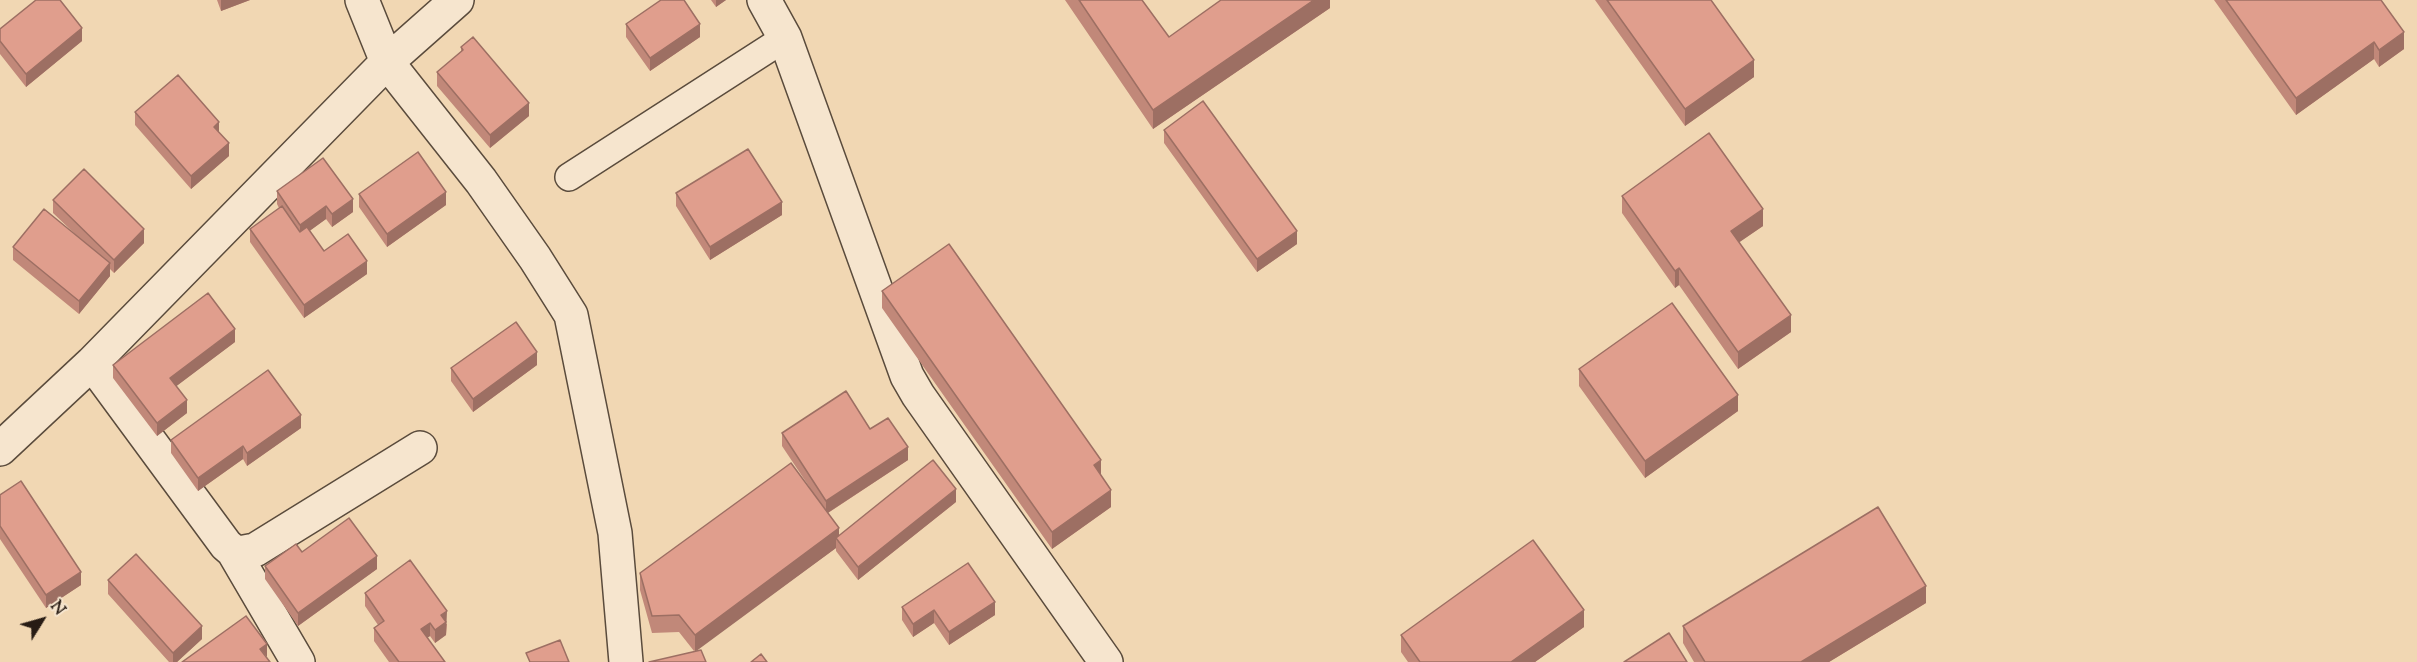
<!DOCTYPE html>
<html>
<head>
<meta charset="utf-8">
<style>
	body { margin:0 }
	#map { position:relative; width:2417px; height:662px; overflow:hidden; background:#f1d7b3; font-family:"Sorts Mill Goudy",serif }
	canvas { display:block }
	.north { position:absolute; left:12px; top:590px; width:60px; height:60px; -webkit-text-stroke:4px #f6e5ce; paint-order:stroke; rotate:53deg; font-size:16px; font-weight:700; line-height:24px; text-align:center; color:#281c14 }
	.north::after { content:''; display:block; margin:auto; width:21px; height:27px; background:#281c14; clip-path:polygon(50% 0,100% 100%,50% 72%,0 100%) }
</style>
</head>
<body>
<div id="map">
<canvas width="2417" height="662"></canvas>
<div class="north">N</div>
</div>
<script>
const ctx = document.querySelector('canvas').getContext('2d');
ctx.lineJoin = 'round';
function poly(rows) {
  const path = new Path2D();
  for (const r of rows) {
    path.moveTo(r[0], r[1]);
    for (let i = 2; i < r.length; i += 2) path.lineTo(r[i], r[i + 1]);
  }
  return path;
}
function stroke(path, color, width, dash) {
  ctx.strokeStyle = color;
  ctx.lineWidth = width;
  ctx.lineCap = dash ? 'butt' : 'round';
  ctx.setLineDash(dash || []);
  ctx.stroke(path);
}
function fillPath(path, color) {
  ctx.fillStyle = color;
  ctx.fill(path, 'evenodd');
}
const service = poly([
	[569,177,785,38]
]);
const minor = poly([
	[362,0,387,62,481,181,535,258,571,315,615,533,626,662],
	[764,0,785,38,907,376,918,395,1106,662],
	[92,363,226,545,233,551,239,553,255,550,420,448],
	[0,449,92,363,387,62,457,0],
	[233,551,298,662]
]);
stroke(service, '#5a4b3c', 30);
stroke(minor, '#5a4b3c', 36);
stroke(service, '#f6e5ce', 27);
stroke(minor, '#f6e5ce', 33);
fillPath(poly([
	[217,0,250,0,221,11],
	[711,0,726,0,716,7],
	[1065,0,1142,0,1169,37,1330,0,1330,8,1153,129],
	[1595,0,1711,0,1754,77,1685,126],
	[2214,0,2359,0,2404,49,2379,67,2374,59,2296,115],
	[626,24,700,37,650,71,626,37],
	[0,29,82,41,26,87,0,54],
	[461,47,529,116,490,148,437,86,437,72,461,52],
	[135,112,219,132,229,156,191,189,135,125],
	[1164,130,1297,244,1257,272,1164,143],
	[277,191,353,212,332,227,326,219,309,231,324,251,367,274,304,318,250,242,250,229,279,208,277,204],
	[676,193,782,215,710,260,676,206],
	[359,194,446,205,387,247,359,207],
	[1622,196,1763,226,1739,242,1791,332,1738,369,1679,285,1675,288,1622,213],
	[53,200,144,243,114,273,110,269,110,276,79,314,13,260,13,247,76,235,53,213],
	[882,291,1101,475,1111,507,1052,549,882,308],
	[235,342,176,386,187,413,157,436,113,378,113,365],
	[537,365,473,412,451,381,451,368],
	[1579,369,1738,411,1645,478,1579,386],
	[301,428,247,466,243,459,198,491,171,453,171,440],
	[870,429,908,460,828,513,839,535,956,502,858,580,836,551,836,548,694,651,679,632,652,633,640,590,640,573,810,488,782,446,782,433],
	[0,495,81,585,46,608,0,539],
	[302,552,377,569,298,626,265,579,265,566],
	[108,580,202,639,177,662,169,662,108,594],
	[365,593,447,624,446,635,435,643,430,636,427,638,445,662,389,662,374,641,374,628,378,625,365,606],
	[1926,603,1829,662,1694,662,1683,643,1683,626],
	[902,607,995,615,949,645,934,623,913,637,902,620],
	[1584,627,1535,662,1408,662,1401,652,1401,635]
]), '#c18879');
fillPath(poly([
	[221,0,250,0,221,11],
	[716,0,726,0,716,7],
	[1314,0,1330,0,1330,8,1153,129,1153,110],
	[700,24,700,37,650,71,650,58],
	[82,28,82,41,26,87,26,74],
	[2404,32,2404,49,2379,67,2379,50],
	[2374,42,2374,59,2296,115,2296,98],
	[1754,60,1754,77,1685,126,1685,109],
	[529,103,529,116,490,148,490,135],
	[219,122,219,135,214,127],
	[229,143,229,156,191,189,191,176],
	[446,192,446,205,387,247,387,234],
	[353,199,353,212,332,227,332,214],
	[782,202,782,215,710,260,710,247],
	[326,206,326,219,300,238,300,225],
	[1763,209,1763,226,1731,248,1731,231],
	[144,229,144,243,114,273,114,260],
	[1297,231,1297,244,1257,272,1257,259],
	[367,261,367,274,304,318,304,305],
	[110,263,110,276,79,314,79,301],
	[1679,268,1679,285,1675,288,1675,271],
	[1791,315,1791,332,1738,369,1738,352],
	[235,329,235,342,170,391,170,378],
	[537,352,537,365,473,412,473,399],
	[1738,395,1738,411,1645,478,1645,461],
	[187,400,187,413,157,436,157,423],
	[301,415,301,428,247,466,247,453],
	[243,446,243,459,198,491,198,478],
	[908,447,908,460,826,514,826,501],
	[1101,460,1101,477,1094,465],
	[956,489,956,502,858,580,858,567],
	[1111,490,1111,507,1052,549,1052,532],
	[839,528,839,543,836,538,836,548,695,652,695,635],
	[377,556,377,569,298,626,298,613],
	[81,572,81,585,46,608,46,595],
	[1926,586,1926,603,1829,662,1801,662],
	[995,602,995,615,949,645,949,632],
	[934,610,934,623,913,637,913,624],
	[1584,610,1584,627,1535,662,1511,662],
	[447,611,446,635,435,643,435,630,441,615],
	[430,623,430,636,421,642,421,629],
	[202,626,202,639,177,662,173,662,173,653],
	[267,644,267,657,260,649]
]), '#9d6f63');
const building = poly([
	[36,0,60,0,82,28,26,74,0,41,0,29,36,0],
	[661,0,684,0,700,24,650,58,626,24,661,0],
	[1079,0,1142,0,1169,37,1221,0,1314,0,1153,110,1079,0],
	[1607,0,1711,0,1754,60,1685,109,1607,0],
	[2226,0,2381,0,2404,32,2379,50,2374,42,2296,98,2226,0],
	[473,37,529,103,490,135,437,72,463,50,461,47,473,37],
	[178,75,219,122,214,127,229,143,191,176,135,112,178,75],
	[1203,101,1297,231,1257,259,1164,130,1203,101],
	[1709,133,1763,209,1731,231,1791,315,1738,352,1679,268,1675,271,1622,196,1709,133],
	[748,149,782,202,710,247,676,193,748,149],
	[418,152,446,192,387,234,359,194,418,152],
	[323,158,353,199,332,214,326,206,300,225,277,191,323,158],
	[84,169,144,229,114,260,53,200,84,169],
	[282,206,300,232,307,227,324,251,348,234,367,261,304,305,250,229,282,206],
	[44,209,110,263,79,301,13,247,44,209],
	[949,244,1101,460,1094,465,1111,490,1052,532,882,291,949,244],
	[208,293,235,329,170,378,187,400,157,423,113,365,208,293],
	[1672,303,1738,395,1645,461,1579,369,1672,303],
	[516,322,537,352,473,399,451,368,516,322],
	[268,370,301,415,247,453,243,446,198,478,171,440,268,370],
	[846,391,870,429,888,418,908,447,826,501,782,433,846,391],
	[933,460,956,489,858,567,836,538,933,460],
	[791,463,839,528,695,635,679,615,652,616,640,573,791,463],
	[21,481,81,572,46,595,0,526,0,495,21,481],
	[1878,507,1926,586,1801,662,1705,662,1683,626,1878,507],
	[349,518,377,556,298,613,265,566,296,544,302,552,349,518],
	[1533,540,1584,610,1511,662,1420,662,1401,635,1533,540],
	[136,554,202,626,173,653,108,580,136,554],
	[410,560,447,611,441,615,446,622,435,630,430,623,421,629,445,662,399,662,374,628,384,621,365,593,410,560],
	[968,563,995,602,949,632,934,610,913,624,902,607,968,563],
	[246,616,267,644,260,649,270,662,182,662,246,616],
	[1669,633,1687,662,1624,662,1669,633],
	[560,640,569,662,530,662,526,653,560,640],
	[701,650,706,662,649,662,701,650],
	[761,654,767,662,751,662,761,654]
]);
fillPath(building, '#e09e8d');
stroke(building, '#9d6f63', 1.5);
</script>
</body>
</html>
